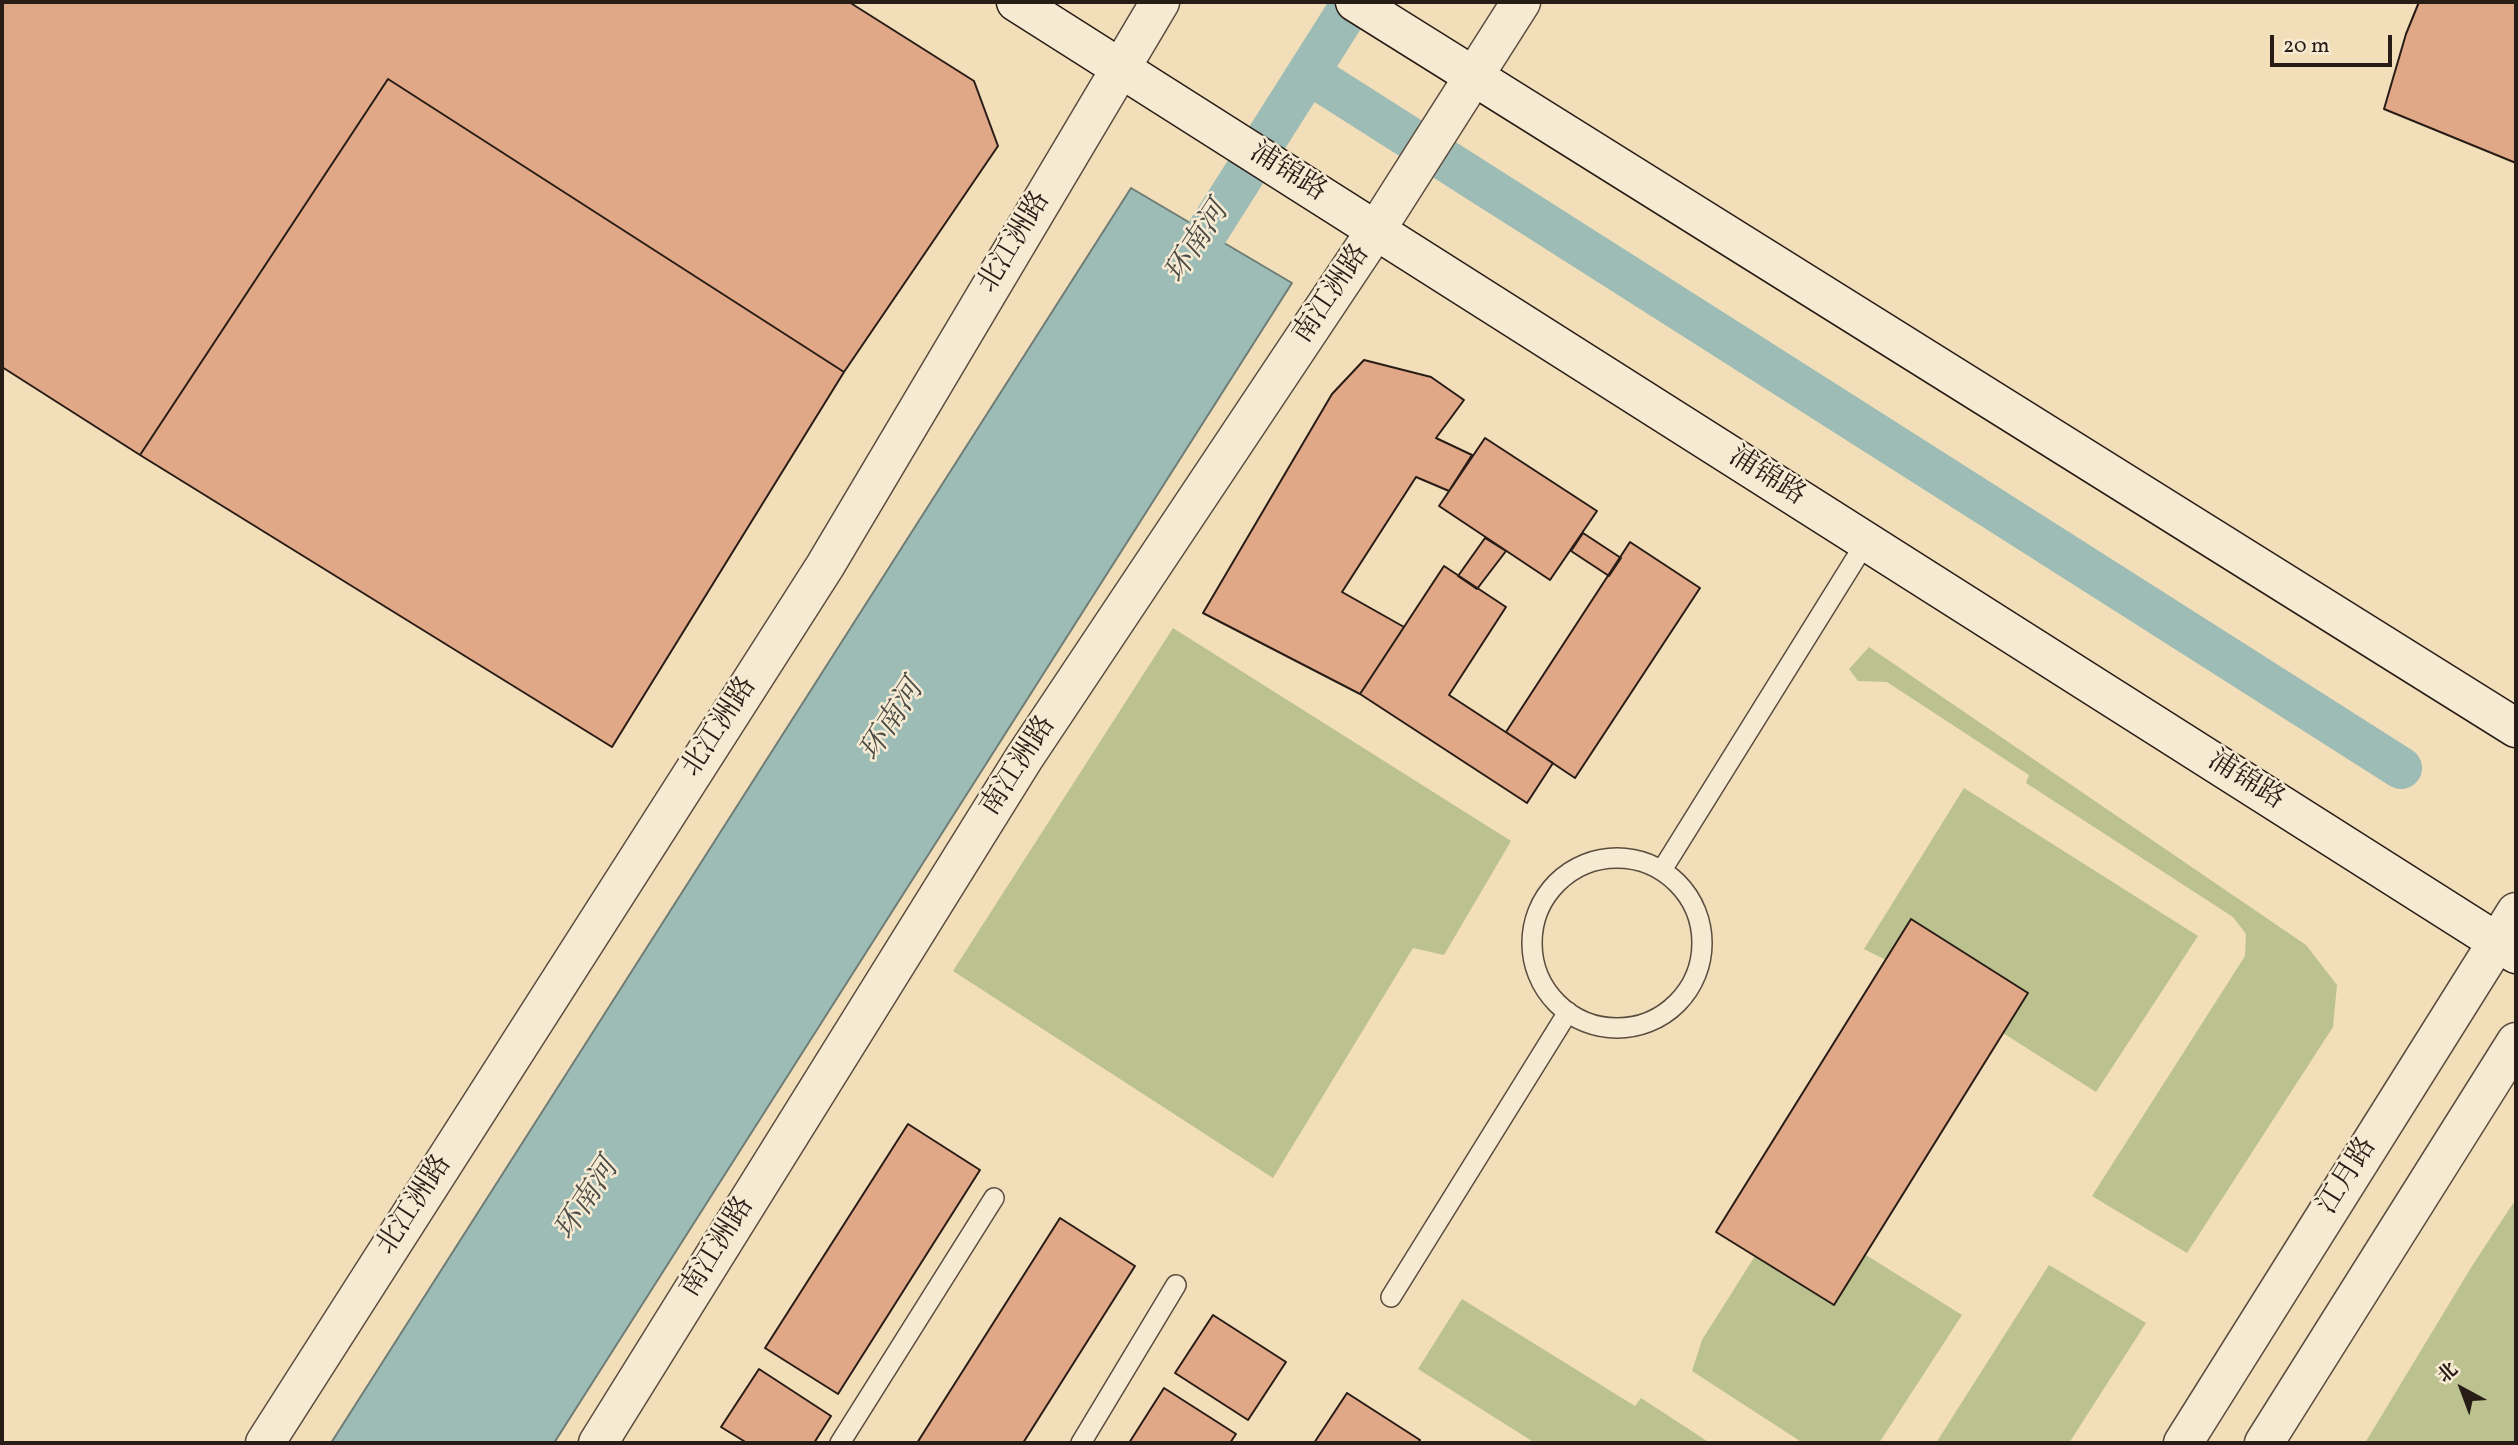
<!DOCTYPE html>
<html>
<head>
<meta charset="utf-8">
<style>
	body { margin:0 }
	#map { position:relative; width:2518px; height:1445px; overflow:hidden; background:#f2dfb9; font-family:Vollkorn,"Noto Serif SC",serif }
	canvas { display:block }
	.frame { position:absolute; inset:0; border:4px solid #281c16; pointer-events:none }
	.north { position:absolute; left:2427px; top:1354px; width:70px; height:70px; -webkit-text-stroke:5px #f7ead2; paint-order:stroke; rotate:319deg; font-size:19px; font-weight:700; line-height:28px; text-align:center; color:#281c16 }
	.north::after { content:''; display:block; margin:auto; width:24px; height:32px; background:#281c16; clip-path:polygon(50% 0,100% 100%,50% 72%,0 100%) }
	.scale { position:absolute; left:2270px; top:35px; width:122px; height:32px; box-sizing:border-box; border:4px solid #281c16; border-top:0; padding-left:9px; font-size:21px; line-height:24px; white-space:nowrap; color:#281c16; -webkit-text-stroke:5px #f7ead2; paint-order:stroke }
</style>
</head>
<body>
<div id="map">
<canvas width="2518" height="1445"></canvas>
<div class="frame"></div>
<div class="north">北</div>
<div class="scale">20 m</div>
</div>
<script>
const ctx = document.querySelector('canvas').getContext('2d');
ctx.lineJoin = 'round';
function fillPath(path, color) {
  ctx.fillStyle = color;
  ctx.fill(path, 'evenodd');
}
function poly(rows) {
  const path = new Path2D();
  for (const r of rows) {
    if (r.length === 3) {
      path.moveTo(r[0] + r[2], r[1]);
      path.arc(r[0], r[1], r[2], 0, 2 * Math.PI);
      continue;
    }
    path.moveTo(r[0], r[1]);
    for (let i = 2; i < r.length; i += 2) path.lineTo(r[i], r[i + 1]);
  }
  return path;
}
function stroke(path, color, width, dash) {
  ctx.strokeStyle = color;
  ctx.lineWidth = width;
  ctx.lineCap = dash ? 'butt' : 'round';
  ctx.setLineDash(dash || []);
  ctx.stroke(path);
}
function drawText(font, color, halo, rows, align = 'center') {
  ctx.font = font + ' Vollkorn,"Noto Serif SC",serif';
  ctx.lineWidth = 5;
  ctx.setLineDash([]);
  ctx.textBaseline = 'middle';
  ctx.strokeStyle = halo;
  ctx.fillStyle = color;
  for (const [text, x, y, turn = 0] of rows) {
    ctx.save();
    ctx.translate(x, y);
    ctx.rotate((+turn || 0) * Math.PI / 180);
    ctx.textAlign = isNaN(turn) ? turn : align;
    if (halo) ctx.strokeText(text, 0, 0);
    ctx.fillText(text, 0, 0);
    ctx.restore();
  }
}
fillPath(poly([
	[1173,628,1511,841,1444,955,1413,948,1273,1178,953,971],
	[1869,647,2306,945,2337,985,2333,1027,2187,1253,2092,1196,2245,956,2246,934,2233,917,2026,783,2029,775,1887,682,1858,681,1849,669],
	[1964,788,2198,936,2096,1092,2003,1033,2027,993,1911,919,1886,960,1864,949],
	[2516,1199,2516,1443,2365,1443,2472,1266],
	[1866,1255,1962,1315,1879,1443,1803,1443,1692,1371,1702,1340,1755,1256,1833,1305],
	[2049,1265,2146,1323,2069,1443,1936,1443],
	[1462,1299,1635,1406,1641,1398,1710,1443,1535,1443,1418,1369]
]), '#bbc18f');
const water = poly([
	[1131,188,1292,283,554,1443,331,1443,1131,188]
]);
fillPath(water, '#9cbcb5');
stroke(water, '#6e7c75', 2);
stroke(poly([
	[1308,73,2401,768],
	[1177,280,1353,2]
]), '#9cbcb5', 42);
const building = poly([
	[2,2,849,2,974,81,998,146,844,372,388,79,140,455,2,367,2,2],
	[2419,2,2516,2,2516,163,2384,109,2406,34,2419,2],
	[388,79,844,372,612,747,140,455,388,79],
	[1364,360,1431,377,1464,400,1436,438,1472,455,1449,491,1416,477,1342,592,1404,627,1360,694,1203,613,1332,394,1364,360],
	[1485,438,1597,511,1550,580,1439,506,1485,438],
	[1583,533,1621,558,1609,576,1571,551,1583,533],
	[1485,538,1506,551,1477,589,1458,576,1485,538],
	[1630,542,1700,588,1575,778,1506,732,1630,542],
	[1444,566,1506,607,1449,695,1553,763,1527,803,1360,694,1444,566],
	[1911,919,2028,993,1834,1305,1716,1232,1911,919],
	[908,1124,980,1170,838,1394,765,1348,908,1124],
	[1060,1218,1135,1266,1023,1443,917,1443,1060,1218],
	[1213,1315,1286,1362,1248,1420,1175,1373,1213,1315],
	[759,1369,831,1416,814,1443,747,1443,721,1427,759,1369],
	[1164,1388,1236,1434,1230,1443,1129,1443,1164,1388],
	[1347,1393,1420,1440,1418,1443,1314,1443,1347,1393]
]);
fillPath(building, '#e0a886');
stroke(building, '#281c16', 2);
const service = poly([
	[1617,943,85],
	[1662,870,1866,542],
	[1391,1297,1568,1012],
	[840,1443,994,1198],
	[1081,1443,1176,1285]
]);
const minor = poly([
	[265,1443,825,566,1160,2],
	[598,1443,1024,758,1376,230,1521,2]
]);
const tertiary = poly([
	[2183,1443,2516,912],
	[2264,1443,2516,1042]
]);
const secondary = poly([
	[1016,2,2516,954],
	[1355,2,2516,728]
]);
stroke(service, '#5a4d3f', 22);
stroke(minor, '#5a4d3f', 41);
stroke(tertiary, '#5a4d3f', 41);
stroke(secondary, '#281c16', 41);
stroke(service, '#f7ead2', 19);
stroke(minor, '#f7ead2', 38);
stroke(tertiary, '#f7ead2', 38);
stroke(secondary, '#f7ead2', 38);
drawText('28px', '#281c16', '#f7ead2', [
	["浦锦路",1287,174,32],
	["北江洲路",1016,243,-59],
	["南江洲路",1333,295,-56],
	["浦锦路",1766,478,32],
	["北江洲路",721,728,-57],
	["南江洲路",1020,767,-57],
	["浦锦路",2245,782,32],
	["江月路",2349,1177,-58],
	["北江洲路",416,1206,-57],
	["南江洲路",719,1248,-58]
]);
drawText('italic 30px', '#4b4c46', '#f7ead2', [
	["环南河",1199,244,-57],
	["环南河",894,722,-57],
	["环南河",589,1201,-57]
]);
</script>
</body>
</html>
